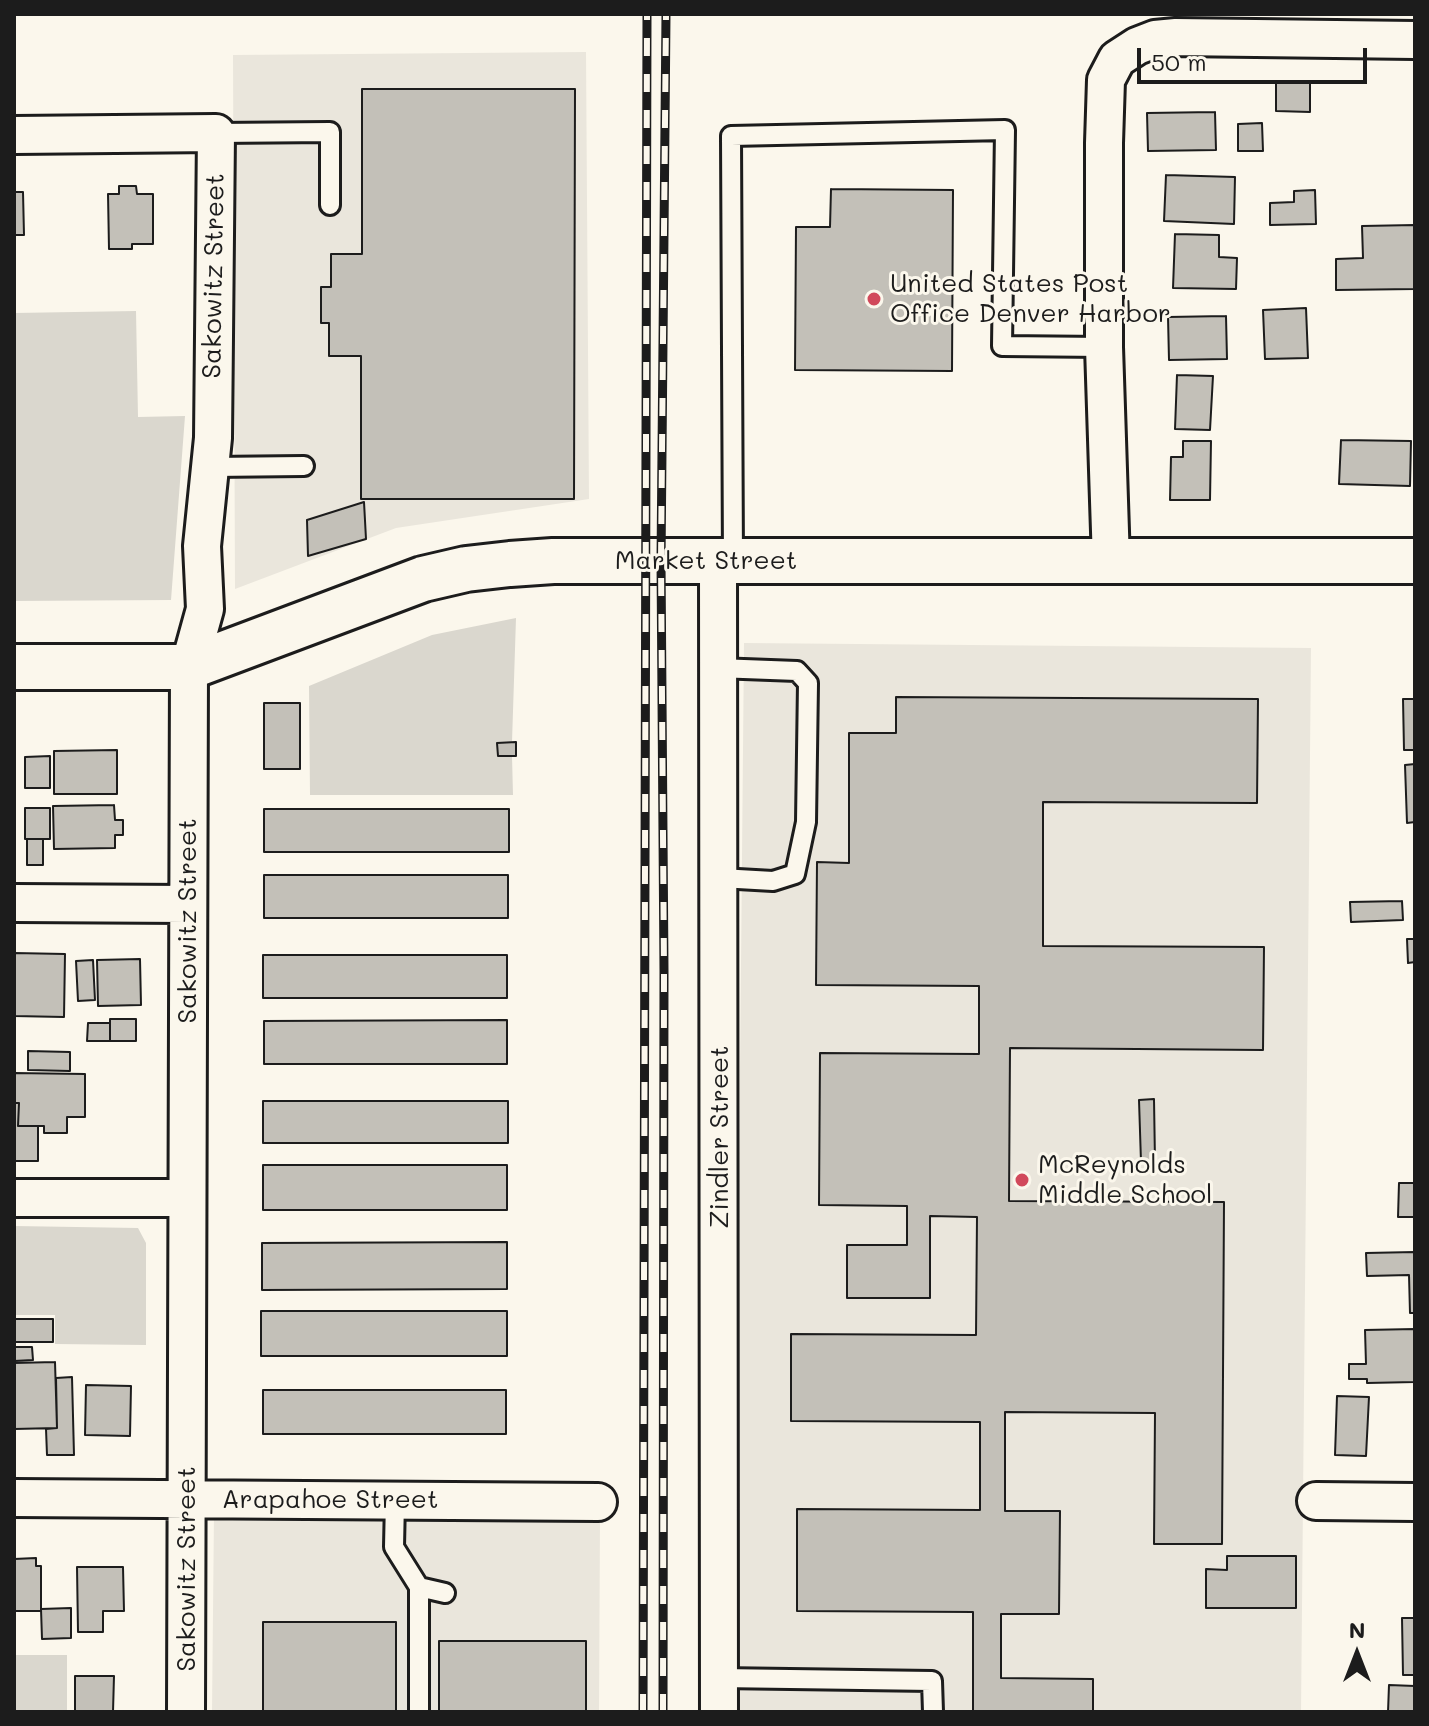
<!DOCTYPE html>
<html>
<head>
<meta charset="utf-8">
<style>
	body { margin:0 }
	#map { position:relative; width:1429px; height:1726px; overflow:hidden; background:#fbf7ec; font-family:Mali,sans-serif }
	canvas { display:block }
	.frame { position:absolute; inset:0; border:16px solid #1c1c1c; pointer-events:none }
	.north { position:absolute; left:1317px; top:1614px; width:80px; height:80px; -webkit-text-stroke:6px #fbf7ec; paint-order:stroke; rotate:0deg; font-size:22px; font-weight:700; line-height:32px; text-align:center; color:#1c1c1c }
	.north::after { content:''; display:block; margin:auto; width:28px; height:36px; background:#1c1c1c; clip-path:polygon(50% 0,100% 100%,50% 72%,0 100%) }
	.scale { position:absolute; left:1137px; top:48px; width:230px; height:36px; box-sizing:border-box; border:4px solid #1c1c1c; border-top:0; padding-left:10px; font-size:24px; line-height:28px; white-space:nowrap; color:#1c1c1c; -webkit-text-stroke:6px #fbf7ec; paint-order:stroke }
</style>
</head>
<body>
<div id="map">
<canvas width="1429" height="1726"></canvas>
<div class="frame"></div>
<div class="north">N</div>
<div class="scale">50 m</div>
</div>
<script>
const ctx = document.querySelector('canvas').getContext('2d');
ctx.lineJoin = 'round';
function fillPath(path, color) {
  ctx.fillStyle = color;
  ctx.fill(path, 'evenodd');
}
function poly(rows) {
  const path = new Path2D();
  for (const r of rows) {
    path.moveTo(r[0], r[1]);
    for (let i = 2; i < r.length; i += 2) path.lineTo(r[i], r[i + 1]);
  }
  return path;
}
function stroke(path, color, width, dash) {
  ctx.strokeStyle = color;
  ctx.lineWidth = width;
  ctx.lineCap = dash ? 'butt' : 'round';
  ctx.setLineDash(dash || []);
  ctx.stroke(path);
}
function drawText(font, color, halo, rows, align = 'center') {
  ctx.font = font + ' Mali,sans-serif';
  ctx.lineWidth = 6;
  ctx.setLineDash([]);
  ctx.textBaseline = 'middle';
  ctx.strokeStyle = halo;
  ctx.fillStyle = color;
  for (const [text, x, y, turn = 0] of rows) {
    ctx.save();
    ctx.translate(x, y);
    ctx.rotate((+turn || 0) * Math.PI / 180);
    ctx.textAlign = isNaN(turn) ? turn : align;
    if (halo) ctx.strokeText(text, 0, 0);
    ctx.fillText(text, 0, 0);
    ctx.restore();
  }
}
fillPath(poly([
	[586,52,589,499,396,528,235,589,233,55],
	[744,643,1311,648,1301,1712,734,1712],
	[214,1513,600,1518,599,1712,212,1712]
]), '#eae6dc');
fillPath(poly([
	[136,311,138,417,185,416,171,600,14,601,14,313],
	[516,618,512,742,497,743,498,756,512,756,513,795,310,795,309,686,432,635],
	[14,1226,138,1228,146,1243,146,1345,55,1344,55,1315,14,1315],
	[14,1655,67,1655,67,1712,14,1712]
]), '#dad7ce');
const building = poly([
	[1276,83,1310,83,1310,112,1276,111,1276,83],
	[362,89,575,89,574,499,361,499,361,356,329,356,329,323,321,323,321,287,331,287,331,254,362,254,362,89],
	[1215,112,1216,150,1148,151,1147,113,1215,112],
	[1262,123,1263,151,1238,151,1238,124,1262,123],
	[1166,175,1235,177,1234,224,1164,221,1166,175],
	[119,186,136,186,137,194,153,194,153,244,132,244,132,249,109,249,108,194,119,194,119,186],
	[831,189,953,190,952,371,795,370,796,227,830,227,831,189],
	[1315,190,1316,224,1270,225,1270,203,1294,202,1294,191,1315,190],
	[14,192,23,192,24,235,14,235,14,192],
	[1415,225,1415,289,1336,290,1336,259,1363,258,1362,226,1415,225],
	[1175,234,1219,235,1219,257,1237,258,1236,289,1173,288,1175,234],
	[1306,308,1308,358,1265,359,1263,310,1306,308],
	[1226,316,1227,359,1169,360,1168,317,1226,316],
	[1177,375,1213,376,1210,430,1175,429,1177,375],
	[1341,440,1411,441,1410,486,1339,484,1341,440],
	[1183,441,1211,441,1210,500,1170,500,1171,457,1183,457,1183,441],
	[364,502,366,539,308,556,307,520,364,502],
	[896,697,1258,699,1257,803,1043,802,1043,946,1264,947,1263,1050,1010,1048,1009,1201,1224,1202,1222,1544,1154,1544,1155,1413,1005,1412,1005,1511,1060,1511,1059,1614,1001,1614,1001,1678,1093,1679,1093,1712,973,1712,973,1612,797,1611,797,1509,980,1510,980,1422,791,1421,791,1334,976,1335,977,1217,930,1216,930,1298,847,1298,847,1245,907,1245,907,1206,819,1205,820,1053,979,1054,979,986,816,985,817,862,849,863,849,733,896,733,896,697],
	[1403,699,1415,699,1415,750,1404,750,1403,699],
	[264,703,300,703,300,769,264,769,264,703],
	[516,742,516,756,498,756,497,743,516,742],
	[117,750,117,794,54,794,54,751,117,750],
	[50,756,50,788,25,788,25,757,50,756],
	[1415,764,1415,822,1407,823,1405,765,1415,764],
	[114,805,115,820,123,820,123,835,115,835,115,848,54,849,53,806,114,805],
	[25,808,50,808,50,839,25,839,25,808],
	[264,809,509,809,509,852,264,852,264,809],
	[27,839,43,839,43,865,27,865,27,839],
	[264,875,508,875,508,918,264,918,264,875],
	[1402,901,1403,920,1351,922,1350,902,1402,901],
	[1407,939,1415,939,1415,962,1408,963,1407,939],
	[14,953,65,954,64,1017,14,1016,14,953],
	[263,955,507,955,507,998,263,998,263,955],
	[140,959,141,1005,98,1006,97,960,140,959],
	[93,960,95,1000,78,1001,76,961,93,960],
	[110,1019,136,1019,136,1041,110,1041,110,1019],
	[507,1020,507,1064,264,1064,264,1021,507,1020],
	[88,1023,110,1023,110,1041,87,1041,88,1023],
	[28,1051,70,1052,70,1071,28,1070,28,1051],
	[14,1073,85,1074,85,1117,67,1117,67,1133,44,1133,44,1126,18,1126,19,1103,14,1103,14,1073],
	[1154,1099,1155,1162,1141,1162,1139,1100,1154,1099],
	[263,1101,508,1101,508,1143,263,1143,263,1101],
	[14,1103,19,1103,18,1126,38,1126,38,1161,14,1161,14,1103],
	[263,1165,507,1165,507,1210,263,1210,263,1165],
	[1399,1183,1415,1183,1415,1217,1398,1217,1399,1183],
	[507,1242,507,1289,262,1290,262,1243,507,1242],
	[1415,1252,1415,1313,1410,1313,1409,1275,1367,1276,1366,1253,1415,1252],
	[261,1311,507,1311,507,1356,261,1356,261,1311],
	[14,1319,53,1319,53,1342,14,1342,14,1319],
	[1415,1329,1415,1382,1367,1383,1367,1379,1349,1379,1349,1364,1366,1364,1365,1330,1415,1329],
	[14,1347,32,1347,33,1360,14,1361,14,1347],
	[55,1362,57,1428,14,1429,14,1363,55,1362],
	[72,1377,74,1455,47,1455,46,1429,57,1428,56,1378,72,1377],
	[86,1385,131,1386,130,1436,85,1435,86,1385],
	[263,1390,506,1390,506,1434,263,1434,263,1390],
	[1337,1396,1369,1397,1366,1456,1335,1455,1337,1396],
	[1227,1556,1296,1556,1296,1608,1206,1608,1206,1569,1227,1570,1227,1556],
	[36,1558,36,1566,41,1566,41,1611,14,1611,14,1559,36,1558],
	[77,1567,123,1567,124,1611,103,1611,103,1632,78,1632,77,1567],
	[71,1608,71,1638,42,1639,41,1609,71,1608],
	[1402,1618,1415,1618,1415,1675,1403,1675,1402,1618],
	[263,1622,396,1622,396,1712,263,1712,263,1622],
	[439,1641,586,1641,586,1712,439,1712,439,1641],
	[75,1676,114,1676,113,1712,75,1712,75,1676],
	[1389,1685,1415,1686,1415,1712,1388,1712,1389,1685]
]);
fillPath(building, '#c3c0b8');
stroke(building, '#1c1c1c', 2);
const lane = poly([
	[216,133,330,132,330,205],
	[211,467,304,466],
	[733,562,731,136,1005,130,1002,346,1104,347],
	[717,668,797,671,808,683,806,822,795,874,773,881,720,878],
	[395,1500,394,1547,419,1587,445,1593],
	[419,1587,419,1712],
	[719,1678,932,1681,933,1712]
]);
const street = poly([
	[14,135,216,133,213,438,202,546,205,609,189,667,186,1712],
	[718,562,719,1712],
	[1111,562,1104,347,1104,143,1106,80,1117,59,1137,46,1155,39,1176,37,1415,40],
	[14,903,188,904],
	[14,1198,186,1198],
	[14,1498,598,1502],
	[1316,1501,1415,1502]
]);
const secondary = poly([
	[14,667,189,667,423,579,466,569,510,564,553,561,1415,561]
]);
stroke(lane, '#1c1c1c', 24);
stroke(street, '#1c1c1c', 42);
stroke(secondary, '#1c1c1c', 50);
stroke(lane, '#fbf7ec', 18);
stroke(street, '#fbf7ec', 36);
stroke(secondary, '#fbf7ec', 44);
const rail = poly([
	[643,1712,647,14],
	[663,1712,664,971,661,561,666,14]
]);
stroke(rail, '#1c1c1c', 9);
stroke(rail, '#fbf7ec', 6, [18]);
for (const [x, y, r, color] of [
	[874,299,8,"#d1495b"],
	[1022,1180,8,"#d1495b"]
]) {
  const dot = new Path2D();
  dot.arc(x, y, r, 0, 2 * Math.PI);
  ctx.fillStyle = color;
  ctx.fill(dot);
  stroke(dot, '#fbf7ec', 3);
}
drawText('26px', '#1c1c1c', '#fbf7ec', [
	["Sakowitz Street",214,276,-89],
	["Market Street",706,561],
	["Sakowitz Street",188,921,-90],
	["Zindler Street",720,1137,-90],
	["Arapahoe Street",330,1500],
	["Sakowitz Street",187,1569,-90]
]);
drawText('26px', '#1c1c1c', '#fbf7ec', [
	["United States Post",890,284],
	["Office Denver Harbor",890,314],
	["McReynolds",1038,1165],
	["Middle School",1038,1195]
], 'left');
</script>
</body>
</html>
